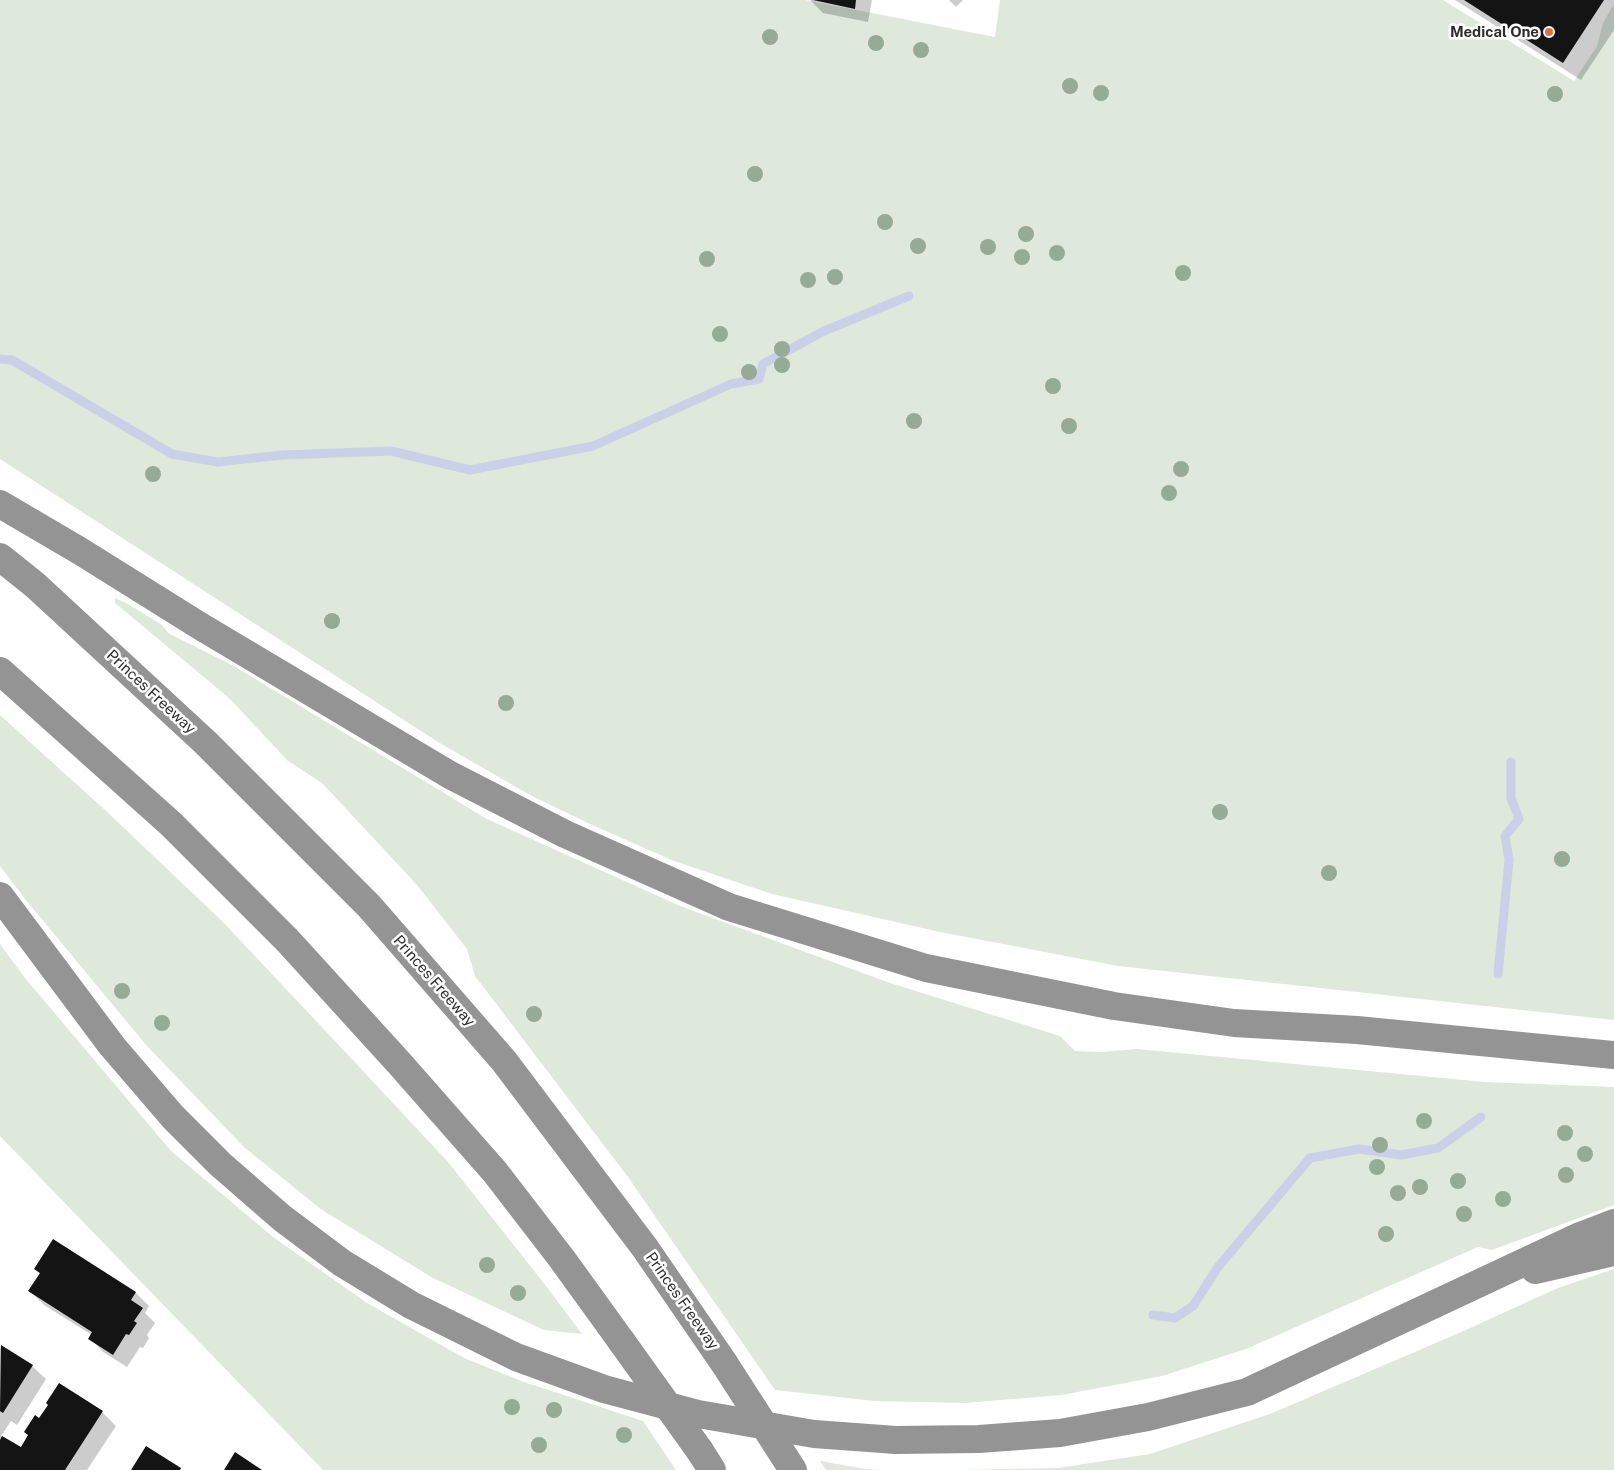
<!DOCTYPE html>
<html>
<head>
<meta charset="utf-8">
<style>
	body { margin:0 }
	canvas { display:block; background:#fff }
</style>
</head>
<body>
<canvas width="1614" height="1470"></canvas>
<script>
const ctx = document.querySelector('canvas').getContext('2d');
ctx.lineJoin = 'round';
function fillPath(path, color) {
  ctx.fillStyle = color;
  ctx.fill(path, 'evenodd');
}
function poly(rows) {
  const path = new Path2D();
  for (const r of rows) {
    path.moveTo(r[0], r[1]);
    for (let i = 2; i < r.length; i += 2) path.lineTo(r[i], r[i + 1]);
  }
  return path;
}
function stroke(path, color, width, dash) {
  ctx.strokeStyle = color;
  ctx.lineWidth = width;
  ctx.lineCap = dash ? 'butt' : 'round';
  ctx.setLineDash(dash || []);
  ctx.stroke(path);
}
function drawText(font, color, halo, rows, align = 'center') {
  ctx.font = font + ' "Public Sans",sans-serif';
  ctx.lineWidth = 5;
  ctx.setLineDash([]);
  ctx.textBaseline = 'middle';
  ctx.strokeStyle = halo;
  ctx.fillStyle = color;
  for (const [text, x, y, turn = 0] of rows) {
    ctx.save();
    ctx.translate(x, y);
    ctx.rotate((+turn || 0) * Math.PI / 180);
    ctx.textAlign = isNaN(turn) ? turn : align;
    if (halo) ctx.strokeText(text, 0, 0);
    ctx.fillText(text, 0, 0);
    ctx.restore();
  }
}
fillPath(poly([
	[0,0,805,0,995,37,1000,0,1443,0,1574,81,1597,46,1603,23,1614,4,1614,1020,1118,966,940,932,772,894,674,861,592,825,530,795,438,742,0,459],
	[115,598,128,604,162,625,168,633,234,666,487,819,680,906,890,983,1060,1036,1075,1051,1100,1052,1137,1049,1485,1082,1614,1087,1614,1205,1492,1250,1478,1247,1246,1349,1162,1376,1062,1395,964,1403,874,1401,775,1390,628,1177,475,976,467,949,417,885,322,783,288,761,229,698,115,603],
	[0,715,105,810,221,920,349,1056,448,1162,543,1282,582,1334,544,1330,433,1278,322,1210,245,1148,147,1046,25,899,0,866],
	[0,944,25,978,171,1151,273,1237,367,1303,464,1358,524,1382,643,1421,676,1470,323,1470,0,1136],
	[1614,1269,1614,1470,954,1470,1058,1468,1150,1454,1270,1414,1459,1333,1558,1288],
	[820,1461,866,1469,885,1470,826,1470]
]), '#dee9dc');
fillPath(poly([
	[810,0,872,0,868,22,823,13],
	[949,0,963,0,956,7],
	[1455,0,1614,0,1614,30,1581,80],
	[54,1241,136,1293,149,1306,145,1313,155,1323,147,1335,149,1338,143,1348,140,1347,127,1367,103,1352,90,1338,92,1335,44,1305,30,1291,40,1274,35,1269],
	[1,1346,32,1366,46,1379,17,1425,11,1421,1,1436,21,1449,40,1420,102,1412,116,1426,87,1470,0,1470,0,1348]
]), '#0003');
stroke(poly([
	[0,359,12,360,172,454,218,462,282,455,391,451,470,470,593,446,731,384,759,379,763,364,824,331,909,296],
	[1498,974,1509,860,1505,836,1519,819,1511,798,1511,762],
	[1153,1315,1175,1318,1193,1306,1218,1267,1310,1158,1359,1149,1401,1155,1438,1148,1481,1117]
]), '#cad0e7', 9);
fillPath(poly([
	[813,0,856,0,855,9],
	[1464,0,1604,0,1563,63],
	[53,1239,136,1292,131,1300,143,1308,134,1321,137,1323,129,1335,126,1334,113,1355,88,1339,92,1332,28,1291,40,1273,34,1269],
	[1,1345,33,1365,3,1413,0,1411],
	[59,1383,103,1411,65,1470,0,1470,0,1440,2,1436,21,1447,28,1435,24,1432,35,1415,39,1418,48,1405,46,1403],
	[146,1446,181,1468,180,1470,131,1470],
	[235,1452,262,1470,224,1470]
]), '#141414');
stroke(poly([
	[0,504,80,551,200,626,450,775,565,834,729,907,926,968,1114,1006,1234,1023,1357,1030,1614,1055],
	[0,557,35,585,206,743,369,906,504,1061,645,1248,724,1363],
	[0,671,171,824,288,941,400,1064,495,1172,562,1259,622,1342],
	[0,896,112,1046,173,1117,220,1164,282,1218,342,1263,411,1305,516,1357,604,1389,698,1414,814,1434,896,1440,979,1439,1060,1433,1148,1417,1247,1392,1580,1236,1614,1223],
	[1535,1270,1614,1252],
	[700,1451,712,1470]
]), '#949494', 28);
stroke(poly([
	[622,1342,700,1451],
	[724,1363,793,1470]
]), '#949494', 28);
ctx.fillStyle = '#96aa96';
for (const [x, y] of [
	[770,37],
	[876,43],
	[921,50],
	[1070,86],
	[1101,93],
	[1555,94],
	[755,174],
	[885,222],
	[1026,234],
	[918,246],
	[988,247],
	[1057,253],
	[1022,257],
	[707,259],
	[1183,273],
	[835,277],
	[808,280],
	[720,334],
	[782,349],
	[782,365],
	[749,372],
	[1053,386],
	[914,421],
	[1069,426],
	[1181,469],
	[153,474],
	[1169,493],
	[332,621],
	[506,703],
	[1220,812],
	[1562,859],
	[1329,873],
	[122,991],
	[534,1014],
	[162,1023],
	[1424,1121],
	[1565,1133],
	[1380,1145],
	[1585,1154],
	[1377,1167],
	[1566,1175],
	[1458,1181],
	[1420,1187],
	[1398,1193],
	[1503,1199],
	[1464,1214],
	[1386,1234],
	[487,1265],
	[518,1293],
	[512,1407],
	[554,1410],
	[624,1435],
	[539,1445]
]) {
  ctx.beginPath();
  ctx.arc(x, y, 8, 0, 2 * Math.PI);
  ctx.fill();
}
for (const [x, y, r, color] of [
	[1549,32,5,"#d27441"]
]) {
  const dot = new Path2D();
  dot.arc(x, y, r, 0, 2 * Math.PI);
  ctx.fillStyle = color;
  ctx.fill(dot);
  stroke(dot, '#fff', 2);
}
drawText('bold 15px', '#2d2d2d', '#fff', [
	["Medical One",1539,32]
], 'right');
drawText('15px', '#2d2d2d', '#fff', [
	["Princes Freeway",151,692,43],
	["Princes Freeway",434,981,49],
	["Princes Freeway",682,1301,55]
]);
</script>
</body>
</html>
